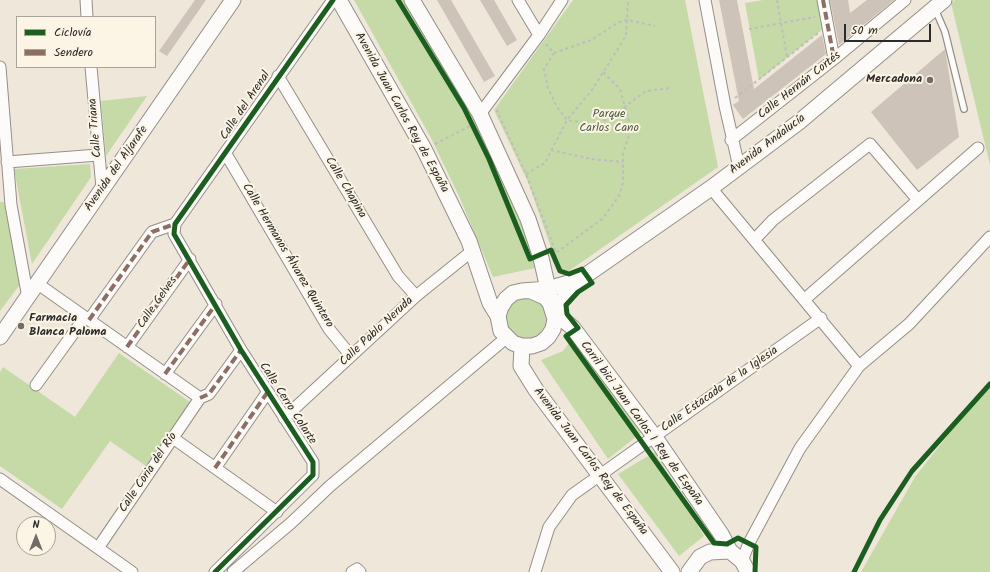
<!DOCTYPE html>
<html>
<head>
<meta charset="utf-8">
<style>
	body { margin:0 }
	#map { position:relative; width:990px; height:572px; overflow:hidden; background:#efe7da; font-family:Kalam,sans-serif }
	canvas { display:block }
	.legend { position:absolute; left:16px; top:16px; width:140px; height:52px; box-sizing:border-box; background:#fcf5e5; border:1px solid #a8a49b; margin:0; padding:5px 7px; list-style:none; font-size:12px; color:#2b2b2b }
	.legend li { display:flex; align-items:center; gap:8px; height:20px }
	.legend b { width:20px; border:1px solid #a8a49b }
	.north { position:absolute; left:16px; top:516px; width:40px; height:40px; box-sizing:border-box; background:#fcf5e5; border:1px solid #a8a49b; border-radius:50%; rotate:0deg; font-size:11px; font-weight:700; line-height:16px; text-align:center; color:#2b2b2b }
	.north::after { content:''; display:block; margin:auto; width:14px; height:18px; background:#706d68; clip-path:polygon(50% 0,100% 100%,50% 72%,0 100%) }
	.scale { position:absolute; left:844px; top:24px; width:87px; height:18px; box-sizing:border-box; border:2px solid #2b2b2b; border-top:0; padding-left:5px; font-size:12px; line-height:14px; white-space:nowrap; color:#2b2b2b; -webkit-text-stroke:3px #fcf5e5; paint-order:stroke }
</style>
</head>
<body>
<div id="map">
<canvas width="990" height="572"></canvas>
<ul class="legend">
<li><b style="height:5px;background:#1b5e20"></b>Ciclovía</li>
<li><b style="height:5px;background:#8d6e63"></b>Sendero</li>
</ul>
<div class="north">N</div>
<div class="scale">50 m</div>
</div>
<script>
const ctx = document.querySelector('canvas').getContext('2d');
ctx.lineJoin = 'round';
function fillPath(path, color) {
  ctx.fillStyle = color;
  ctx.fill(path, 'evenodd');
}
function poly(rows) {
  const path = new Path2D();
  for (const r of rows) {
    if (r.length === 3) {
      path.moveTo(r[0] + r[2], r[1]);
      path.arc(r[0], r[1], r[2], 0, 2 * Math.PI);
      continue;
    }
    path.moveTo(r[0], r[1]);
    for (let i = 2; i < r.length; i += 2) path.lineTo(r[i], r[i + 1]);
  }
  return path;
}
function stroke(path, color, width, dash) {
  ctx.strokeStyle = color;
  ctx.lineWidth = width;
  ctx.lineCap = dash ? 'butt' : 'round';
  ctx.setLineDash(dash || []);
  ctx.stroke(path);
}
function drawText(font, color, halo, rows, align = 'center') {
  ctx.font = font + ' Kalam,sans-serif';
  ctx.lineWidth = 4;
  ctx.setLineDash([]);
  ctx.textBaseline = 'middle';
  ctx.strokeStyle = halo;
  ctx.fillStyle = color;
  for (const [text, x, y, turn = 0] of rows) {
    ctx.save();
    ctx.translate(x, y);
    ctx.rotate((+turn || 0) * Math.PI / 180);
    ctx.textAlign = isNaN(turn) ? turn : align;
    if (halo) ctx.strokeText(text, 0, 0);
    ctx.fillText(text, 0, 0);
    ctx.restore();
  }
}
fillPath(poly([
	[354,0,404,0,474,118,523,223,535,268,493,277,459,196,430,136],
	[573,0,685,0,718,167,566,273,557,265,528,182,494,110],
	[763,0,823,0,828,25,759,80,745,3],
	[955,0,990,0,990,165,951,3],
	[147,96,106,156,101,101],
	[90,164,91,177,32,264,14,169],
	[0,202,4,202,21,283,0,311],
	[527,318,21],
	[572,339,642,432,608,459,541,360,563,351],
	[119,353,190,402,146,466,110,441,62,509,0,466,0,372,3,367,75,417],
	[990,381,990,572,861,572,915,477],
	[655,452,704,536,679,556,618,474]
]), '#c5daa6');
fillPath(poly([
	[195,0,206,0,167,56,159,51],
	[437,0,451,0,495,76,484,82],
	[480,0,494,0,517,40,507,46],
	[719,0,737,0,754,89,822,35,826,54,743,119,733,105,739,101],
	[830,0,848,0,850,13,867,0,894,0,839,45],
	[945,49,959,137,917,170,871,112]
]), '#cec3b8');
const lane = poly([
	[935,9,945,32,964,109]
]);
const street = poly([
	[86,0,87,17],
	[518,0,539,35],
	[705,0,725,106,739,167],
	[823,0,834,59],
	[0,67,11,205,28,298],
	[91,67,102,188],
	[278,76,398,276,416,296],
	[480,114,539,35,562,0],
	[731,140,834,59,905,0],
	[226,154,329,329,351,356],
	[7,162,98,155],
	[711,188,859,366],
	[175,224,174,234,241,350,313,462,313,475,215,572],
	[175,224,333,0],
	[755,239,773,220,870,144,918,200],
	[38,284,200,398],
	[805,299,978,148],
	[89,320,152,232,175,224],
	[127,347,190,259],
	[165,374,216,304],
	[36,385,85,317],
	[284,418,416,296,472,251],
	[173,438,277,512],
	[215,468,267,393],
	[0,479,132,572],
	[98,548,200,398,209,394,241,350],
	[742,561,749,543,800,448,859,366,909,324,990,237],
	[233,572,291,523,330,486,506,338],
	[352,572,357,569,360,572],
	[535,572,549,527,572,495,821,318]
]);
const secondary = poly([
	[339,0,424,149,469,241,490,303,498,316],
	[412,0,480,114,528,219,541,258,552,306],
	[531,291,545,297,550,303,555,319,553,329,548,337,541,343,532,346,522,346,513,343,501,331,498,316,501,307,506,299,513,293,522,291,548,289,582,279],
	[554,310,582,278,711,188,799,122,944,0],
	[554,312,573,328,654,436,721,534,730,551],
	[0,337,233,0],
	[522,346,521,366,536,390,672,572],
	[689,572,700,557,710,552,730,551,742,561,748,572]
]);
stroke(lane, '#938f89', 8);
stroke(street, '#938f89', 13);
stroke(secondary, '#938f89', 17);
stroke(poly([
	[777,0,787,57],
	[749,29,815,17],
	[546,44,554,53,544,69,548,88,557,107,567,120,597,125,615,114,646,91,671,88],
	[554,53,591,40,619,22,627,20,655,26],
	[735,98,818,33],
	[498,110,497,111,526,174,556,253,602,219,619,196,623,183,623,154,631,128,620,89,603,72],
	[435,144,472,125],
	[551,150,591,159,623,162],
	[526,174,545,163,567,120,592,90,626,36,628,0]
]), '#bfbdbb', 2, [3, 3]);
stroke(lane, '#fdfbf9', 5.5);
stroke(street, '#fdfbf9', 11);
stroke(secondary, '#fdfbf9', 15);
stroke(poly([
	[823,0,834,59],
	[89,320,152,232,175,224],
	[127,347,190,259],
	[165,374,216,304],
	[200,398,209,394,241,350],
	[215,468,267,393]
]), '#8d6e63', 4, [8, 4]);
stroke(poly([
	[398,0,464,108,489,159,530,259,551,250,560,271,569,274,582,269,592,283,578,292,566,305,567,314,578,328,566,336,714,543,727,544,738,538,756,547,755,572],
	[215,572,313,475,313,462,241,350,174,234,175,224,333,0],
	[854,572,880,520,912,471,990,384]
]), '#1b5e20', 5);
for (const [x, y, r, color] of [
	[930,80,4,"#706d68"],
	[21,326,4,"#706d68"]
]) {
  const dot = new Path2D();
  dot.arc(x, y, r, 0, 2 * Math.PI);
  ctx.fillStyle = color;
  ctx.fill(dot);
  stroke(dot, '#fcf5e5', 1.5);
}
drawText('bold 12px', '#2b2b2b', '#fcf5e5', [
	["Mercadona",922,80],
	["Farmacia",29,319,"left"],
	["Blanca Paloma",29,333,"left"]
], 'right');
drawText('12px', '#2b2b2b', '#fcf5e5', [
	["Calle Hernán Cortés",800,86,-38],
	["Calle del Arenal",246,106,-56],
	["Avenida Juan Carlos Rey de España",401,113,61],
	["Calle Triana",96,128,-95],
	["Avenida Andalucía",768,145,-37],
	["Avenida del Aljarafe",117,169,-55],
	["Calle Chapina",345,188,59],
	["Calle Hermanos Álvarez Quintero",287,256,59],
	["Calle Gelves",158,303,-55],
	["Calle Pablo Neruda",377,332,-43],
	["Calle Estacada de la Iglesia",720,390,-35],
	["Calle Cerro Colarte",287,404,57],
	["Carril bici Juan Carlos I Rey de España",641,424,54],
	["Avenida Juan Carlos Rey de España",590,462,53],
	["Calle Coria del Río",149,473,-56]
]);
drawText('12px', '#4f5c43', '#fcf5e5', [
	["Parque",609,115],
	["Carlos Cano",609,129]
]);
</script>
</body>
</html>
